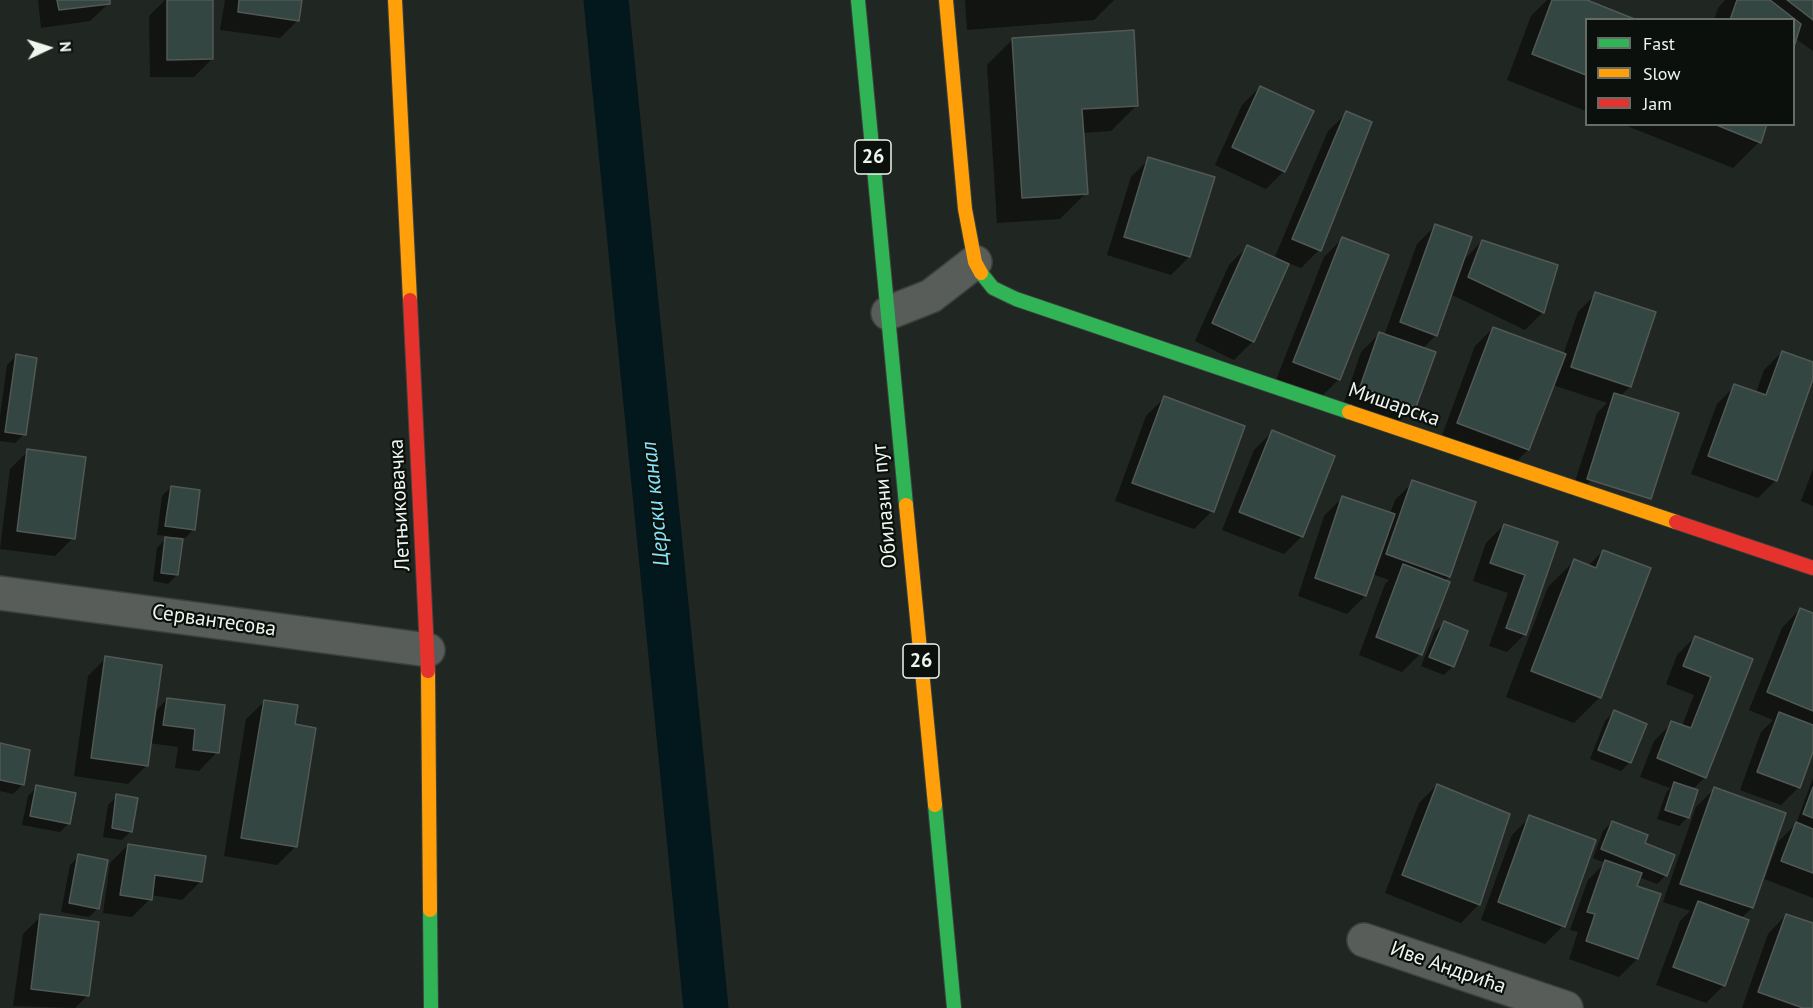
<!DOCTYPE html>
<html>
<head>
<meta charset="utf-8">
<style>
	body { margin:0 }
	#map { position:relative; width:1813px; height:1008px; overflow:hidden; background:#202621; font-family:"PT Sans",sans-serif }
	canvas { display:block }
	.legend { position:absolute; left:1585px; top:18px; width:210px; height:108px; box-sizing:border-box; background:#0b100c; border:2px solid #666c67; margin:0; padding:8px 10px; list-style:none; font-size:18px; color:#eef6ef }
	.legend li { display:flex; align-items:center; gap:12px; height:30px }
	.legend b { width:30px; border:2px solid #666c67 }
	.north { position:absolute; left:18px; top:18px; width:60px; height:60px; -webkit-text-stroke:4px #0b100c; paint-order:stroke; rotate:86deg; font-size:16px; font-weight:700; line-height:24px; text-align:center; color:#eef6ef }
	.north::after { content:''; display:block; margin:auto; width:21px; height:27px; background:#eef6ef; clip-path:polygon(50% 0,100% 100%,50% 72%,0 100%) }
</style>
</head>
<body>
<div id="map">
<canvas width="1813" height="1008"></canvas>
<ul class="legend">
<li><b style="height:8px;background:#30b455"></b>Fast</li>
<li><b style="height:8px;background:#ff9f0a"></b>Slow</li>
<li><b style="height:8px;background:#e5322d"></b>Jam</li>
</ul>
<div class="north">N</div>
</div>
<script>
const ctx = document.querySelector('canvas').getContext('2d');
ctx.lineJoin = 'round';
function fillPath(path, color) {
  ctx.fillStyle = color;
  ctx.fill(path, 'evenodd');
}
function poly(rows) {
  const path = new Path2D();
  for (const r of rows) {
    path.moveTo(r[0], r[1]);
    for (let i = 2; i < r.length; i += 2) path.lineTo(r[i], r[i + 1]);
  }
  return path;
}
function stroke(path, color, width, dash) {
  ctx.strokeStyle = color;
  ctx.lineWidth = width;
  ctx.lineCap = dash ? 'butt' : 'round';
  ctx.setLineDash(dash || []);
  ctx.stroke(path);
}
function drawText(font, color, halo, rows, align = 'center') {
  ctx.font = font + ' "PT Sans",sans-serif';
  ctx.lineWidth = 4.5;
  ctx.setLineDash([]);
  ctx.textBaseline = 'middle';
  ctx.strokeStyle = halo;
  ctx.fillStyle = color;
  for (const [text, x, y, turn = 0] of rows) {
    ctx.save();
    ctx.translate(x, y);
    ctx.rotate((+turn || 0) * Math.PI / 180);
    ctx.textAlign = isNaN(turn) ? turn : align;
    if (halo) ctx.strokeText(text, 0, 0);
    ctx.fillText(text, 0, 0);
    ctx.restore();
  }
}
fillPath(poly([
	[38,0,108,0,109,3,90,21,41,28],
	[165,0,211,0,212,59,194,77,150,77,149,16],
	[225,0,301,0,298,20,280,38,220,30],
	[965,0,1114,0,1094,20,967,30],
	[1547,0,1582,0,1586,20,1586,111,1507,80,1531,16],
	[1725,0,1813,0,1813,51,1795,38,1794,42,1794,20,1714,20,1718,8],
	[1013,39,1137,105,1111,131,1082,133,1086,193,1060,219,997,223,987,65],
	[1260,87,1312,111,1284,171,1266,189,1215,165,1242,105],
	[1347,113,1319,250,1301,268,1288,263,1252,342,1234,360,1195,341,1229,265,1247,247,1274,259,1328,131],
	[1622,124,1765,124,1759,142,1733,168],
	[1149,159,1213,178,1189,257,1171,275,1107,255,1131,177],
	[1435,226,1462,262,1482,241,1543,312,1525,330,1450,294,1436,335,1422,349,1415,406,1396,424,1343,405,1361,352,1379,334,1384,336,1417,244],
	[1342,239,1387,256,1338,380,1320,398,1276,380,1324,257],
	[1596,294,1630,387,1620,396,1677,414,1570,497,1597,413,1607,403,1553,385,1528,450,1510,468,1440,441,1475,346,1493,328,1563,355,1578,312],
	[1782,352,1813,363,1813,374,1776,480,1758,498,1691,474,1717,404,1735,386,1756,393,1764,370],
	[16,356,24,434,15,443,0,441,0,416,7,365],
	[1164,398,1212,511,1194,529,1115,501,1146,416],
	[1272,432,1302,536,1284,554,1222,530,1254,450],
	[28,451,73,538,55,556,0,549,10,469],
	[1813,469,1813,506,1801,501],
	[1413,482,1449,576,1444,582,1420,654,1402,672,1359,655,1385,584,1389,580,1372,574,1365,596,1347,614,1298,596,1324,516,1342,498,1390,514,1395,500],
	[171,487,194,529,185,538,175,537,177,575,168,584,153,581,157,548,168,536,157,535,162,496],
	[1504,525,1556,543,1525,634,1507,652,1489,646,1508,593,1473,581,1486,543],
	[1603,551,1600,697,1574,723,1506,697,1548,587,1574,561,1588,566],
	[1800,609,1813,615,1813,747,1799,787,1781,805,1740,790,1761,732,1773,720,1749,710,1782,628],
	[1444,623,1453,666,1444,675,1421,666,1435,632],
	[1695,637,1751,660,1705,777,1692,790,1688,817,1679,826,1657,819,1666,793,1670,788,1640,777,1654,741,1672,723,1682,726,1694,695,1666,684,1677,655],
	[106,658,154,713,167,699,217,752,199,771,175,768,178,747,149,743,146,766,128,784,74,776,88,676],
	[265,701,294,725,295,847,277,865,224,856,246,719],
	[1614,712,1630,762,1621,771,1590,759,1605,721],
	[0,745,22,785,13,794,0,791],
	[1813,778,1813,898,1762,878,1752,908,1741,918,1724,985,1706,1003,1656,985,1680,921,1690,911,1663,902,1696,807,1714,789,1762,877,1765,878,1778,842,1796,824],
	[1437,785,1479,904,1461,923,1385,893,1419,803],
	[37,787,69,823,60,832,22,825,28,796],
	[117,796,131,831,122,840,103,837,108,805],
	[1530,817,1563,926,1545,944,1481,920,1512,835],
	[1612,822,1643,844,1666,875,1657,884,1639,877,1636,887,1659,895,1637,959,1619,977,1569,959,1578,932,1570,930,1588,880,1605,863,1593,858,1603,831],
	[128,845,200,882,182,900,151,895,150,899,132,917,103,913,110,863],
	[79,856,98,908,89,917,61,912,70,865],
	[1786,915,1813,925,1813,1008,1742,1008,1768,934],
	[41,916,87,996,75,1008,13,1006,23,934]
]), '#0007');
stroke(poly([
	[606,0,706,1008]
]), '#03181d', 45);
const building = poly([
	[57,0,110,0,110,4,59,10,57,0],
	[167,0,213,0,213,59,167,60,167,0],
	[239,0,302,0,299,21,238,12,239,0],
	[1552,0,1587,0,1637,20,1586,20,1586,75,1532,54,1552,0],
	[1737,0,1770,0,1801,24,1794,47,1794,20,1730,20,1737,0],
	[1787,0,1813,0,1813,20,1787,0],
	[1134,30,1138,106,1082,109,1088,194,1022,198,1012,38,1134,30],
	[1260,86,1314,111,1285,172,1232,147,1260,86],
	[1346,111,1372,122,1321,251,1292,239,1346,111],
	[1714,124,1767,124,1761,143,1714,124],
	[1148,157,1215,177,1190,257,1124,237,1148,157],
	[1435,224,1472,237,1437,336,1400,322,1435,224],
	[1342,237,1389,255,1340,380,1293,362,1342,237],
	[1482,240,1558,265,1544,313,1468,277,1482,240],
	[1247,245,1289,264,1254,342,1212,323,1247,245],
	[1595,292,1656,312,1631,387,1571,367,1595,292],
	[1493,327,1566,354,1529,450,1457,423,1493,327],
	[1379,332,1436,352,1416,407,1360,387,1379,332],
	[1782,351,1813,362,1813,379,1777,481,1708,456,1734,384,1766,395,1782,351],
	[16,354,37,358,26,435,5,432,16,354],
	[1614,393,1679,413,1651,499,1587,479,1614,393],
	[1164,396,1245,426,1214,512,1132,483,1164,396],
	[1272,430,1335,456,1303,537,1239,512,1272,430],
	[27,449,86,457,75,539,17,531,27,449],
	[1412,480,1476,502,1450,577,1386,554,1412,480],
	[171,486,200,490,195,530,165,526,171,486],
	[1342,496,1395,514,1366,596,1315,578,1342,496],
	[1504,524,1558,542,1526,635,1506,628,1525,575,1490,563,1504,524],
	[165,537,183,539,178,575,161,573,165,537],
	[1603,550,1651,568,1601,698,1531,671,1574,559,1596,568,1603,550],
	[1403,564,1450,582,1422,655,1376,637,1403,564],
	[1800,608,1813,613,1813,711,1767,692,1800,608],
	[1444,621,1468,631,1454,667,1429,657,1444,621],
	[1695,636,1753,659,1706,778,1657,758,1671,721,1691,728,1711,677,1683,666,1695,636],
	[105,656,162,665,148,766,91,758,105,656],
	[167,698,225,705,219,753,193,750,195,729,163,725,167,698],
	[264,700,298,705,295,724,316,728,297,847,241,838,264,700],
	[1614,710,1647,724,1631,763,1598,750,1614,710],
	[1779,712,1813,725,1813,752,1800,788,1757,772,1779,712],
	[0,743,30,750,24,785,0,780,0,743],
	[1674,782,1698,790,1689,818,1665,810,1674,782],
	[1437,784,1510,814,1480,905,1402,875,1437,784],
	[36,785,76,793,70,824,30,816,36,785],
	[1714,787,1786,813,1753,908,1680,884,1714,787],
	[1813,787,1813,818,1803,814,1813,787],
	[116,794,138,798,132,832,112,828,116,794],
	[1529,815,1596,840,1565,927,1498,902,1529,815],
	[1612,821,1648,835,1645,843,1675,855,1667,876,1601,849,1612,821],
	[1796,822,1813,829,1813,873,1781,861,1796,822],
	[128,844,206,856,202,882,155,875,152,900,120,895,128,844],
	[78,854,108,860,99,909,69,903,78,854],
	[1605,860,1642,873,1637,886,1661,894,1638,959,1586,941,1595,914,1587,912,1605,860],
	[1698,901,1749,920,1725,986,1673,967,1698,901],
	[40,914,99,922,89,996,31,989,40,914],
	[1786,914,1813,923,1813,1008,1803,1008,1758,992,1786,914]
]);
fillPath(building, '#334641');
stroke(building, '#525855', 1.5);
const street = poly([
	[888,313,931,296,975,262],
	[0,593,428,650],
	[1364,940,1566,1008]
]);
const fast = poly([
	[858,0,906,505],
	[981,273,993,288,1016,299,1349,412],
	[935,805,954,1008],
	[430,910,431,1008]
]);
const slow = poly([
	[395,0,410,300],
	[946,0,965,209,975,262,981,273],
	[1349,412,1676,522],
	[906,505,935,805],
	[428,671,430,910]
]);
const jam = poly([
	[410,300,428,671],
	[1676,522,1813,568]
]);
stroke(street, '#3b413c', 36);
stroke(fast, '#3b413c', 16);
stroke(slow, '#3b413c', 16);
stroke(jam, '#3b413c', 16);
stroke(street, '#595d59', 33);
stroke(fast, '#30b455', 14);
stroke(slow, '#ff9f0a', 14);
stroke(jam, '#e5322d', 14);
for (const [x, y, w] of [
	[873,157,36],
	[921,661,36]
]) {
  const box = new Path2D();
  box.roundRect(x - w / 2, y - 17, w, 34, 4.5);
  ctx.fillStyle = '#0b100c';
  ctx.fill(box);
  stroke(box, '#eef6ef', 1.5);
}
drawText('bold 20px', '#eef6ef', null, [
	["26",873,157],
	["26",921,661]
]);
drawText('21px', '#eef6ef', '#0b100c', [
	["Мишарска",1394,405,19],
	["Летњиковачка",400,505,-93],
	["Обилазни пут",885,506,-95],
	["Сервантесова",214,621,8],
	["Иве Андрића",1448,968,19]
]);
drawText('italic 22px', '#84e6fd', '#0b100c', [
	["Церски канал",656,504,-96]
]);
</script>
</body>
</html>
